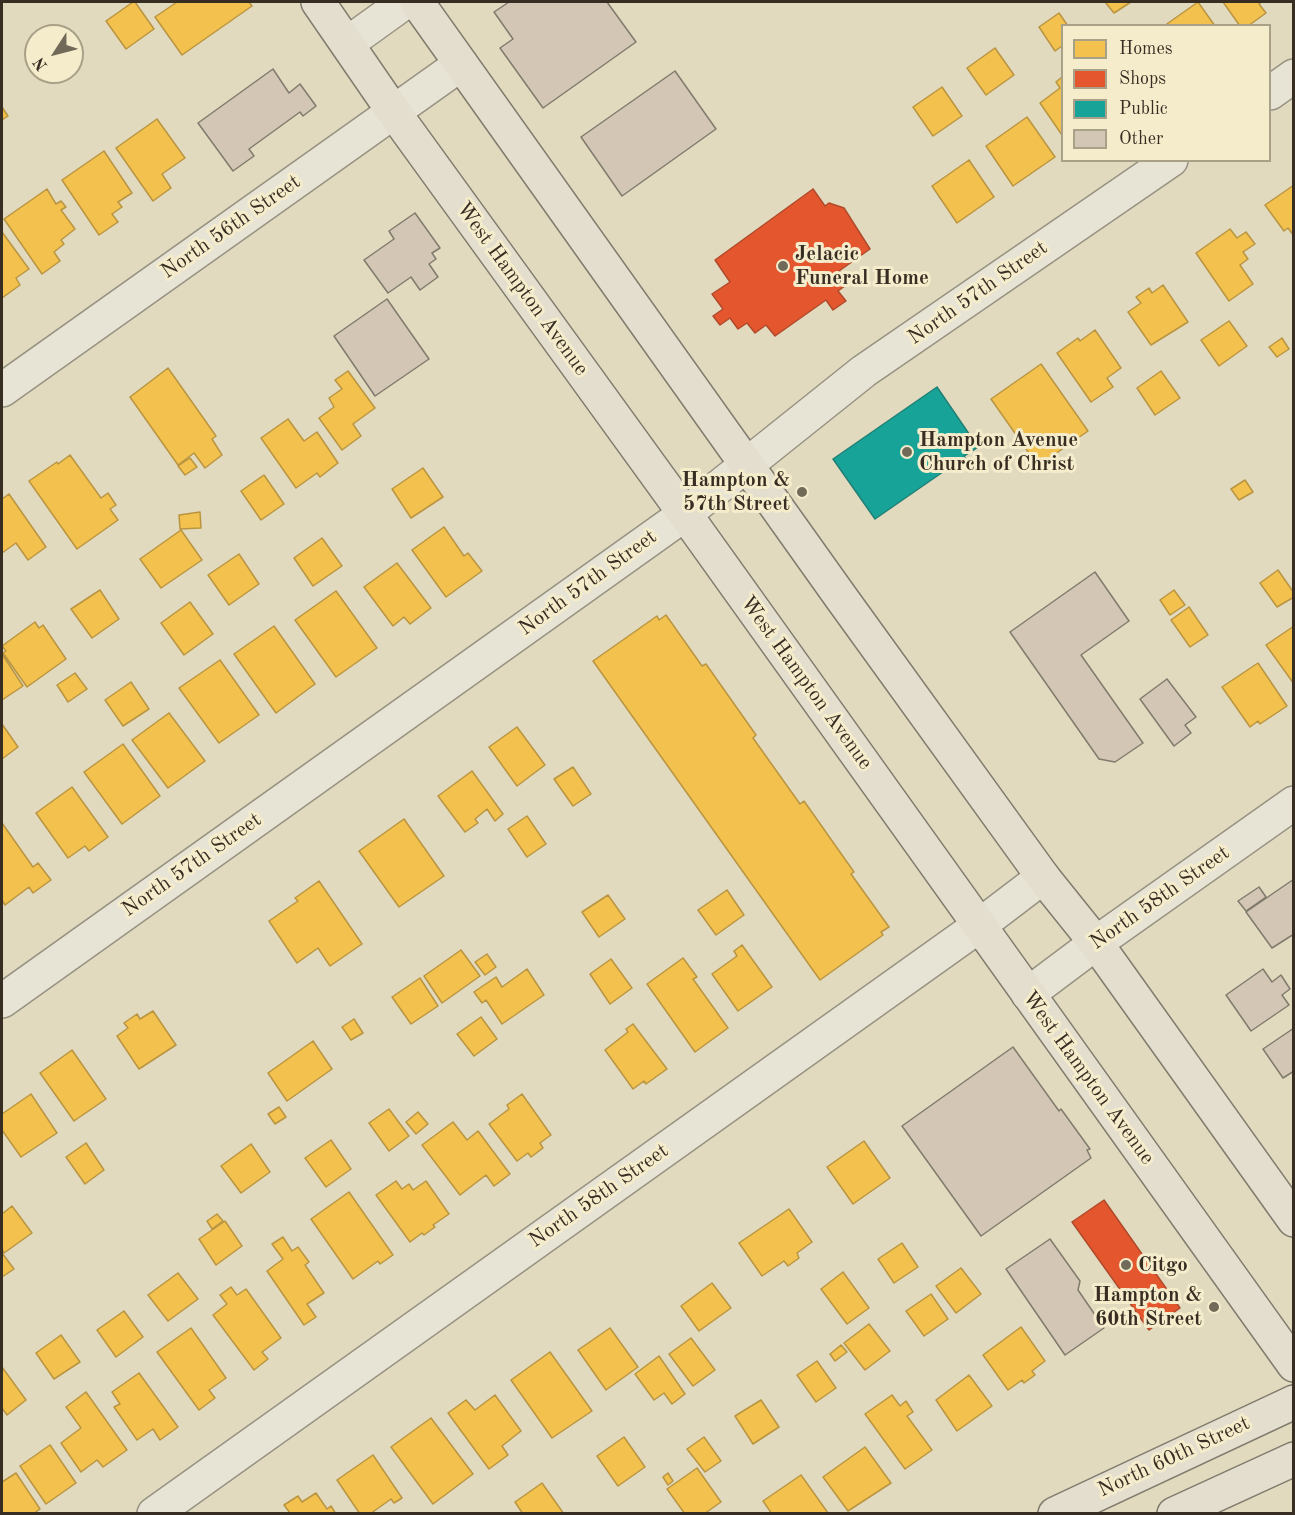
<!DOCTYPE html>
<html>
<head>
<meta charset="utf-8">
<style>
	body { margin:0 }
	#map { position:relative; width:1295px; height:1515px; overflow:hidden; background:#e1dabe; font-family:"Old Standard TT",serif }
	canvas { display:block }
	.frame { position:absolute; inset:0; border:3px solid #372d23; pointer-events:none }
	.legend { position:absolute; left:1061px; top:24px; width:210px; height:138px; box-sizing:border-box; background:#f5eccc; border:2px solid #a9a088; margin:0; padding:8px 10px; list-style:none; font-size:18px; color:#372d23 }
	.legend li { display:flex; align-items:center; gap:12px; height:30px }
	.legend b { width:30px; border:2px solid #a9a088 }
	.north { position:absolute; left:24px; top:24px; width:60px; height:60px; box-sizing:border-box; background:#f5eccc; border:2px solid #a9a088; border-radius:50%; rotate:234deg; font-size:16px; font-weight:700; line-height:24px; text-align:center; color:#372d23 }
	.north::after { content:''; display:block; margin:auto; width:21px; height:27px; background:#726a59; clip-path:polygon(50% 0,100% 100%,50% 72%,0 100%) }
</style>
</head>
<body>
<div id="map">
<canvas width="1295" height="1515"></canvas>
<div class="frame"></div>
<ul class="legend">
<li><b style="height:16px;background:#f2c14e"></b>Homes</li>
<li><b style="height:16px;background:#e4572e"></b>Shops</li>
<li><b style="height:16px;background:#17a398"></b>Public</li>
<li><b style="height:16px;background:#d3c6b4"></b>Other</li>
</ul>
<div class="north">N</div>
</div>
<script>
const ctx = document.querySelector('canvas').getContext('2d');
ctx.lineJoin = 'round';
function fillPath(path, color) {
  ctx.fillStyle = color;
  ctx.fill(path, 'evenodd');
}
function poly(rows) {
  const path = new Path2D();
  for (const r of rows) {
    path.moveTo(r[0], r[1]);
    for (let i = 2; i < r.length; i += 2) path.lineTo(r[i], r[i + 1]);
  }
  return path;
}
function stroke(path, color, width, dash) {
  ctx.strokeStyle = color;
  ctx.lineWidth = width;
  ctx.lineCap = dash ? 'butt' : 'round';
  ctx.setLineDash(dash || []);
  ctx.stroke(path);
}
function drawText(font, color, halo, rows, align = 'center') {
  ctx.font = font + ' "Old Standard TT",serif';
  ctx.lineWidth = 6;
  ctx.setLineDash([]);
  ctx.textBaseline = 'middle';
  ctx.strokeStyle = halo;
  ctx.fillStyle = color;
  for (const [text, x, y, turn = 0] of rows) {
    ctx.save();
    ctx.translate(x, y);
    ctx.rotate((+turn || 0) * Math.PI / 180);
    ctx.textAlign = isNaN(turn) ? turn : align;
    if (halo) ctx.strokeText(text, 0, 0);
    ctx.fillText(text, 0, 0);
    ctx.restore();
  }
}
const homes = poly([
	[133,2,135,2,154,29,126,49,106,21,133,2],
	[177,2,249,2,252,6,182,55,155,17,177,2],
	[1105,2,1131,2,1114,13,1105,2],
	[1198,2,1215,26,1164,26,1198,2],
	[1223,2,1262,2,1259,4,1266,13,1248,26,1240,26,1223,2],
	[1059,13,1068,26,1062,26,1062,46,1055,51,1039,27,1059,13],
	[52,30,57,36,44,36,52,30],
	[995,48,1014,75,986,95,967,68,995,48],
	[41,72,54,72,46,79,41,72],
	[1062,77,1062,135,1040,103,1060,88,1056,82,1062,77],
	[942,87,962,116,933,136,913,107,942,87],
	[2,107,8,116,2,120,2,107],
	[1027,117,1055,157,1013,186,986,146,1027,117],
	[157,119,185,158,162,174,171,188,153,201,116,148,157,119],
	[104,151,132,193,118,202,122,207,112,214,118,222,99,235,62,180,104,151],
	[969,160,994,197,957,223,932,186,969,160],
	[1294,185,1294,236,1288,228,1284,231,1265,205,1294,185],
	[47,189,56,204,61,201,66,207,61,210,75,229,61,240,64,244,54,252,60,261,42,274,4,219,47,189],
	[1230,229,1237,238,1246,232,1255,244,1243,252,1248,259,1240,265,1253,284,1229,301,1196,253,1230,229],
	[2,232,29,269,16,278,20,285,2,298,2,232],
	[1163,285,1188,322,1151,345,1128,312,1141,303,1136,297,1149,288,1152,293,1163,285],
	[1229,321,1247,346,1219,366,1201,340,1229,321],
	[1095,330,1121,368,1107,378,1113,387,1091,402,1057,353,1078,338,1080,341,1095,330],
	[1282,338,1289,349,1277,357,1269,347,1282,338],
	[1041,364,1088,431,1038,466,991,399,1041,364],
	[168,368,216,436,212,439,222,455,205,468,194,453,178,465,130,397,168,368],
	[348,371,375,408,353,424,361,436,342,450,319,418,334,407,329,398,342,389,335,380,348,371],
	[1161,371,1180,398,1155,415,1137,388,1161,371],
	[288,419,304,441,317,432,338,463,320,477,317,473,296,488,261,438,288,419],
	[70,455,101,498,108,493,116,505,110,509,118,520,77,549,29,481,57,462,58,464,70,455],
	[190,458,197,467,185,475,178,466,190,458],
	[423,468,443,497,411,518,392,489,423,468],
	[264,475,284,504,261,520,241,491,264,475],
	[1245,480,1253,492,1239,500,1231,489,1245,480],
	[9,494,46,547,28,560,16,543,2,553,2,499,9,494],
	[200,512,201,528,180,529,179,515,200,512],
	[444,527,464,556,468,553,482,571,446,597,412,550,444,527],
	[181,530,202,560,161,588,140,559,181,530],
	[322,538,342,566,313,586,294,558,322,538],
	[239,554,259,584,229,605,208,575,239,554],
	[397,563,431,608,410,624,404,617,393,626,364,587,397,563],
	[1278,570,1294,593,1294,597,1277,607,1260,583,1278,570],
	[100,590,119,619,92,638,71,609,100,590],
	[1174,590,1185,605,1170,615,1160,600,1174,590],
	[336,591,377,648,336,677,295,620,336,591],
	[190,602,213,634,184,655,161,623,190,602],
	[1189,607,1208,635,1190,647,1171,620,1189,607],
	[666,615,702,666,706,664,756,735,753,738,800,804,804,801,854,872,851,874,889,927,881,932,883,935,820,980,593,661,657,616,659,620,666,615],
	[35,622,39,628,43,625,66,659,27,687,3,653,6,651,2,646,35,622],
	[274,626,315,684,276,713,234,654,274,626],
	[1294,626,1294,684,1266,645,1294,626],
	[2,654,23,686,2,700,2,654],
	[220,660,259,715,219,743,179,688,220,660],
	[1258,663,1287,706,1260,724,1258,721,1250,727,1222,687,1258,663],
	[75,673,87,689,68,702,57,685,75,673],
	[131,682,149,709,123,726,105,700,131,682],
	[169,713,205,761,168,788,132,740,169,713],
	[2,724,18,747,2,759,2,724],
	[517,727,545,765,517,786,489,747,517,727],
	[123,744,160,796,122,824,84,772,123,744],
	[573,767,591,794,573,806,554,779,573,767],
	[472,771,503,814,495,821,487,809,475,819,478,823,465,832,438,796,472,771],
	[72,787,108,837,89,851,85,846,68,858,36,813,72,787],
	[527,816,546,844,527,857,508,829,527,816],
	[404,819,444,876,399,907,359,851,404,819],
	[2,823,33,867,38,863,51,880,33,893,29,887,5,905,2,900,2,823],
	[319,881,362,944,330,966,318,948,297,963,269,921,298,901,295,898,319,881],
	[727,890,744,915,716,935,698,910,727,890],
	[608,895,625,919,599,937,582,912,608,895],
	[742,945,772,987,738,1011,712,974,737,956,734,951,742,945],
	[461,950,480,976,442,1003,424,976,461,950],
	[487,954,496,967,485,975,475,962,487,954],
	[683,958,697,977,693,979,728,1028,695,1052,647,984,683,958],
	[611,959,632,988,610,1004,590,974,611,959],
	[527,969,544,995,502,1024,486,1000,482,1003,474,992,496,977,502,987,527,969],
	[420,978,438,1006,411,1024,392,997,420,978],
	[153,1011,176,1045,139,1069,117,1036,128,1028,124,1023,137,1014,140,1019,153,1011],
	[481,1017,497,1039,474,1056,457,1034,481,1017],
	[354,1019,363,1033,351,1040,342,1027,354,1019],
	[633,1024,667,1069,646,1084,644,1081,633,1089,605,1050,628,1032,626,1029,633,1024],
	[313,1041,332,1069,287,1101,268,1073,313,1041],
	[72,1050,106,1099,74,1121,40,1073,72,1050],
	[31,1094,57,1133,21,1157,2,1130,2,1114,31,1094],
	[522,1094,551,1135,540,1143,543,1148,531,1157,528,1153,517,1161,489,1124,509,1109,507,1105,522,1094],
	[279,1107,286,1117,275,1124,268,1114,279,1107],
	[389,1109,409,1136,389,1151,369,1123,389,1109],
	[418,1112,428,1124,416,1134,406,1122,418,1112],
	[453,1122,467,1140,478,1131,510,1174,494,1186,486,1175,460,1195,422,1145,453,1122],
	[331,1140,351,1169,326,1187,305,1158,331,1140],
	[864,1141,890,1178,853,1204,827,1167,864,1141],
	[86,1143,104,1170,85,1184,66,1157,86,1143],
	[251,1144,270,1172,241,1193,221,1166,251,1144],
	[396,1181,402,1189,409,1184,413,1190,426,1181,449,1214,433,1225,435,1227,424,1235,422,1233,410,1242,376,1195,396,1181],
	[349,1192,393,1255,380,1264,378,1261,353,1279,311,1219,349,1192],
	[12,1206,32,1233,4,1253,2,1249,2,1214,12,1206],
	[789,1209,812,1242,797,1253,799,1258,788,1266,784,1261,762,1276,739,1243,789,1209],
	[217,1214,223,1221,212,1229,207,1221,217,1214],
	[225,1221,242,1246,216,1265,199,1239,225,1221],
	[283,1237,292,1251,298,1247,309,1262,305,1265,324,1293,307,1304,316,1317,304,1325,267,1271,283,1259,272,1244,283,1237],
	[902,1243,918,1267,894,1283,878,1259,902,1243],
	[2,1253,14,1269,2,1277,2,1253],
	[961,1268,981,1294,956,1313,936,1286,961,1268],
	[843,1272,869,1308,847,1324,821,1289,843,1272],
	[178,1273,198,1299,168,1321,148,1295,178,1273],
	[712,1283,731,1308,699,1331,681,1306,712,1283],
	[231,1287,237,1295,246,1289,281,1338,262,1352,268,1359,254,1370,213,1315,227,1304,220,1295,231,1287],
	[931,1294,948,1319,924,1336,906,1311,931,1294],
	[124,1311,143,1337,116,1357,97,1330,124,1311],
	[869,1324,890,1351,865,1370,844,1343,869,1324],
	[1021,1327,1045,1361,1032,1371,1035,1375,1024,1383,1022,1380,1008,1390,983,1355,1021,1327],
	[191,1328,226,1378,209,1390,215,1398,199,1410,157,1352,191,1328],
	[610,1328,638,1367,606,1390,578,1350,610,1328],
	[61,1335,80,1362,54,1379,36,1353,61,1335],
	[691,1338,715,1370,693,1386,669,1354,691,1338],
	[841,1345,847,1352,835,1361,830,1354,841,1345],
	[550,1352,592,1411,552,1438,511,1380,550,1352],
	[659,1356,685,1394,672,1404,664,1393,654,1400,635,1374,659,1356],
	[817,1361,836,1388,816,1402,797,1375,817,1361],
	[2,1367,26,1400,7,1415,2,1408,2,1367],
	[139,1373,178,1427,160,1440,153,1429,137,1440,114,1407,120,1404,112,1392,139,1373],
	[969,1375,992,1406,957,1431,936,1400,969,1375],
	[86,1392,127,1450,103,1467,97,1460,81,1472,61,1443,81,1428,66,1407,86,1392],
	[495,1395,521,1431,502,1446,508,1455,489,1469,448,1413,466,1400,475,1410,495,1395],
	[892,1395,900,1406,906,1401,913,1412,907,1416,932,1450,905,1469,865,1414,892,1395],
	[761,1400,779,1427,753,1444,735,1416,761,1400],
	[431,1418,473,1474,433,1504,391,1447,431,1418],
	[624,1437,645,1467,618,1486,597,1456,624,1437],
	[704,1437,721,1461,705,1472,687,1449,704,1437],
	[50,1445,76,1483,46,1504,20,1466,50,1445],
	[865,1447,891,1483,848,1511,823,1477,865,1447],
	[373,1455,402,1498,394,1503,391,1499,370,1514,360,1514,337,1480,373,1455],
	[697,1468,721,1502,704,1514,685,1514,667,1489,697,1468],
	[16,1473,40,1509,33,1514,2,1514,2,1482,16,1473],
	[668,1473,673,1481,668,1485,663,1477,668,1473],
	[801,1475,828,1513,772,1514,763,1501,801,1475],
	[542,1483,564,1514,523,1514,515,1502,542,1483],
	[316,1493,327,1509,331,1506,336,1514,288,1514,290,1513,284,1505,298,1496,302,1502,316,1493]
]);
fillPath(homes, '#f2c14e');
stroke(homes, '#ba9541', 1.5);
const shops = poly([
	[813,189,825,206,829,203,844,208,870,249,839,271,849,283,838,291,846,301,833,310,826,300,775,336,766,325,755,333,747,323,738,329,730,318,720,325,713,316,723,309,712,294,730,282,715,260,813,189],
	[1104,1200,1180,1308,1149,1330,1072,1222,1104,1200]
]);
fillPath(shops, '#e4572e');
stroke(shops, '#b04a2b', 1.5);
const public = poly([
	[937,387,978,447,964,456,967,461,955,469,953,465,875,519,833,459,937,387]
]);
fillPath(public, '#17a398');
stroke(public, '#218075', 1.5);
const building = poly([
	[509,2,607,2,636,42,543,108,500,48,513,39,494,12,509,2],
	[273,69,289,93,300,84,316,106,303,116,300,112,249,149,254,156,233,171,198,123,273,69],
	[675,71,716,129,622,196,581,137,675,71],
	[415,213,440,248,432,253,436,259,429,264,438,277,420,290,411,277,388,293,364,260,394,239,389,231,415,213],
	[387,299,429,359,375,396,334,336,387,299],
	[1095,572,1129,621,1081,655,1143,743,1115,762,1099,759,1010,632,1095,572],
	[1167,679,1196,717,1185,725,1191,733,1174,746,1140,699,1167,679],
	[1294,879,1294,934,1272,948,1246,912,1294,879],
	[1259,887,1266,897,1246,911,1238,901,1259,887],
	[1263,969,1272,982,1281,975,1290,989,1282,995,1289,1005,1251,1031,1226,995,1263,969],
	[1294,1028,1294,1071,1283,1078,1263,1049,1294,1028],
	[1013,1047,1059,1111,1061,1109,1090,1149,1087,1150,1091,1158,981,1236,902,1126,1013,1047],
	[1050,1239,1080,1281,1078,1290,1104,1328,1065,1355,1006,1269,1050,1239]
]);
fillPath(building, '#d3c6b4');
stroke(building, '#807b6d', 1.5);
const minor = poly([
	[348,43,405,2],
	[1270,93,1294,76],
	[2,390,461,64],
	[1028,994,1096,943,1294,803],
	[2,1001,685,514,864,371,1171,160],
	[154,1514,980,925,1043,877]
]);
const major = poly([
	[318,2,393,111,685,514,1294,1365],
	[417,2,840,596,1043,877,1096,943,1294,1220],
	[1055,1514,1294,1402],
	[1174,1514,1294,1459]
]);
stroke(minor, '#979282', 36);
stroke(major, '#807b6d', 36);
stroke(minor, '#e7e3d5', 33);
stroke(major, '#e3dece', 33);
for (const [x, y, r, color] of [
	[783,266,6,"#726a59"],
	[907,452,6,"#726a59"],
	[802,492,6,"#726a59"],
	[1126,1265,6,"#726a59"],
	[1214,1307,6,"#726a59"]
]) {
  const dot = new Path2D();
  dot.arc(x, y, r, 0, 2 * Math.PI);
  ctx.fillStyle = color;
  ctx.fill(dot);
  stroke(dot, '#f5eccc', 2);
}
drawText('21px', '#372d23', '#f5eccc', [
	["North 56th Street",231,227,-35],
	["West Hampton Avenue",522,289,54],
	["North 57th Street",978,293,-35],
	["North 57th Street",588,583,-36],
	["West Hampton Avenue",806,683,54],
	["North 57th Street",192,865,-35],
	["North 58th Street",1160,898,-35],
	["West Hampton Avenue",1088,1078,54],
	["North 58th Street",599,1196,-35],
	["North 60th Street",1174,1457,-25]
]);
drawText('bold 21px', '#372d23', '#f5eccc', [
	["Jelacic",795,254],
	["Funeral Home",795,278],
	["Hampton Avenue",919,440],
	["Church of Christ",919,464],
	["Hampton &",790,480,"right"],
	["57th Street",790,504,"right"],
	["Citgo",1138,1265],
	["Hampton &",1202,1295,"right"],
	["60th Street",1202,1319,"right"]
], 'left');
</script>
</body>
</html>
